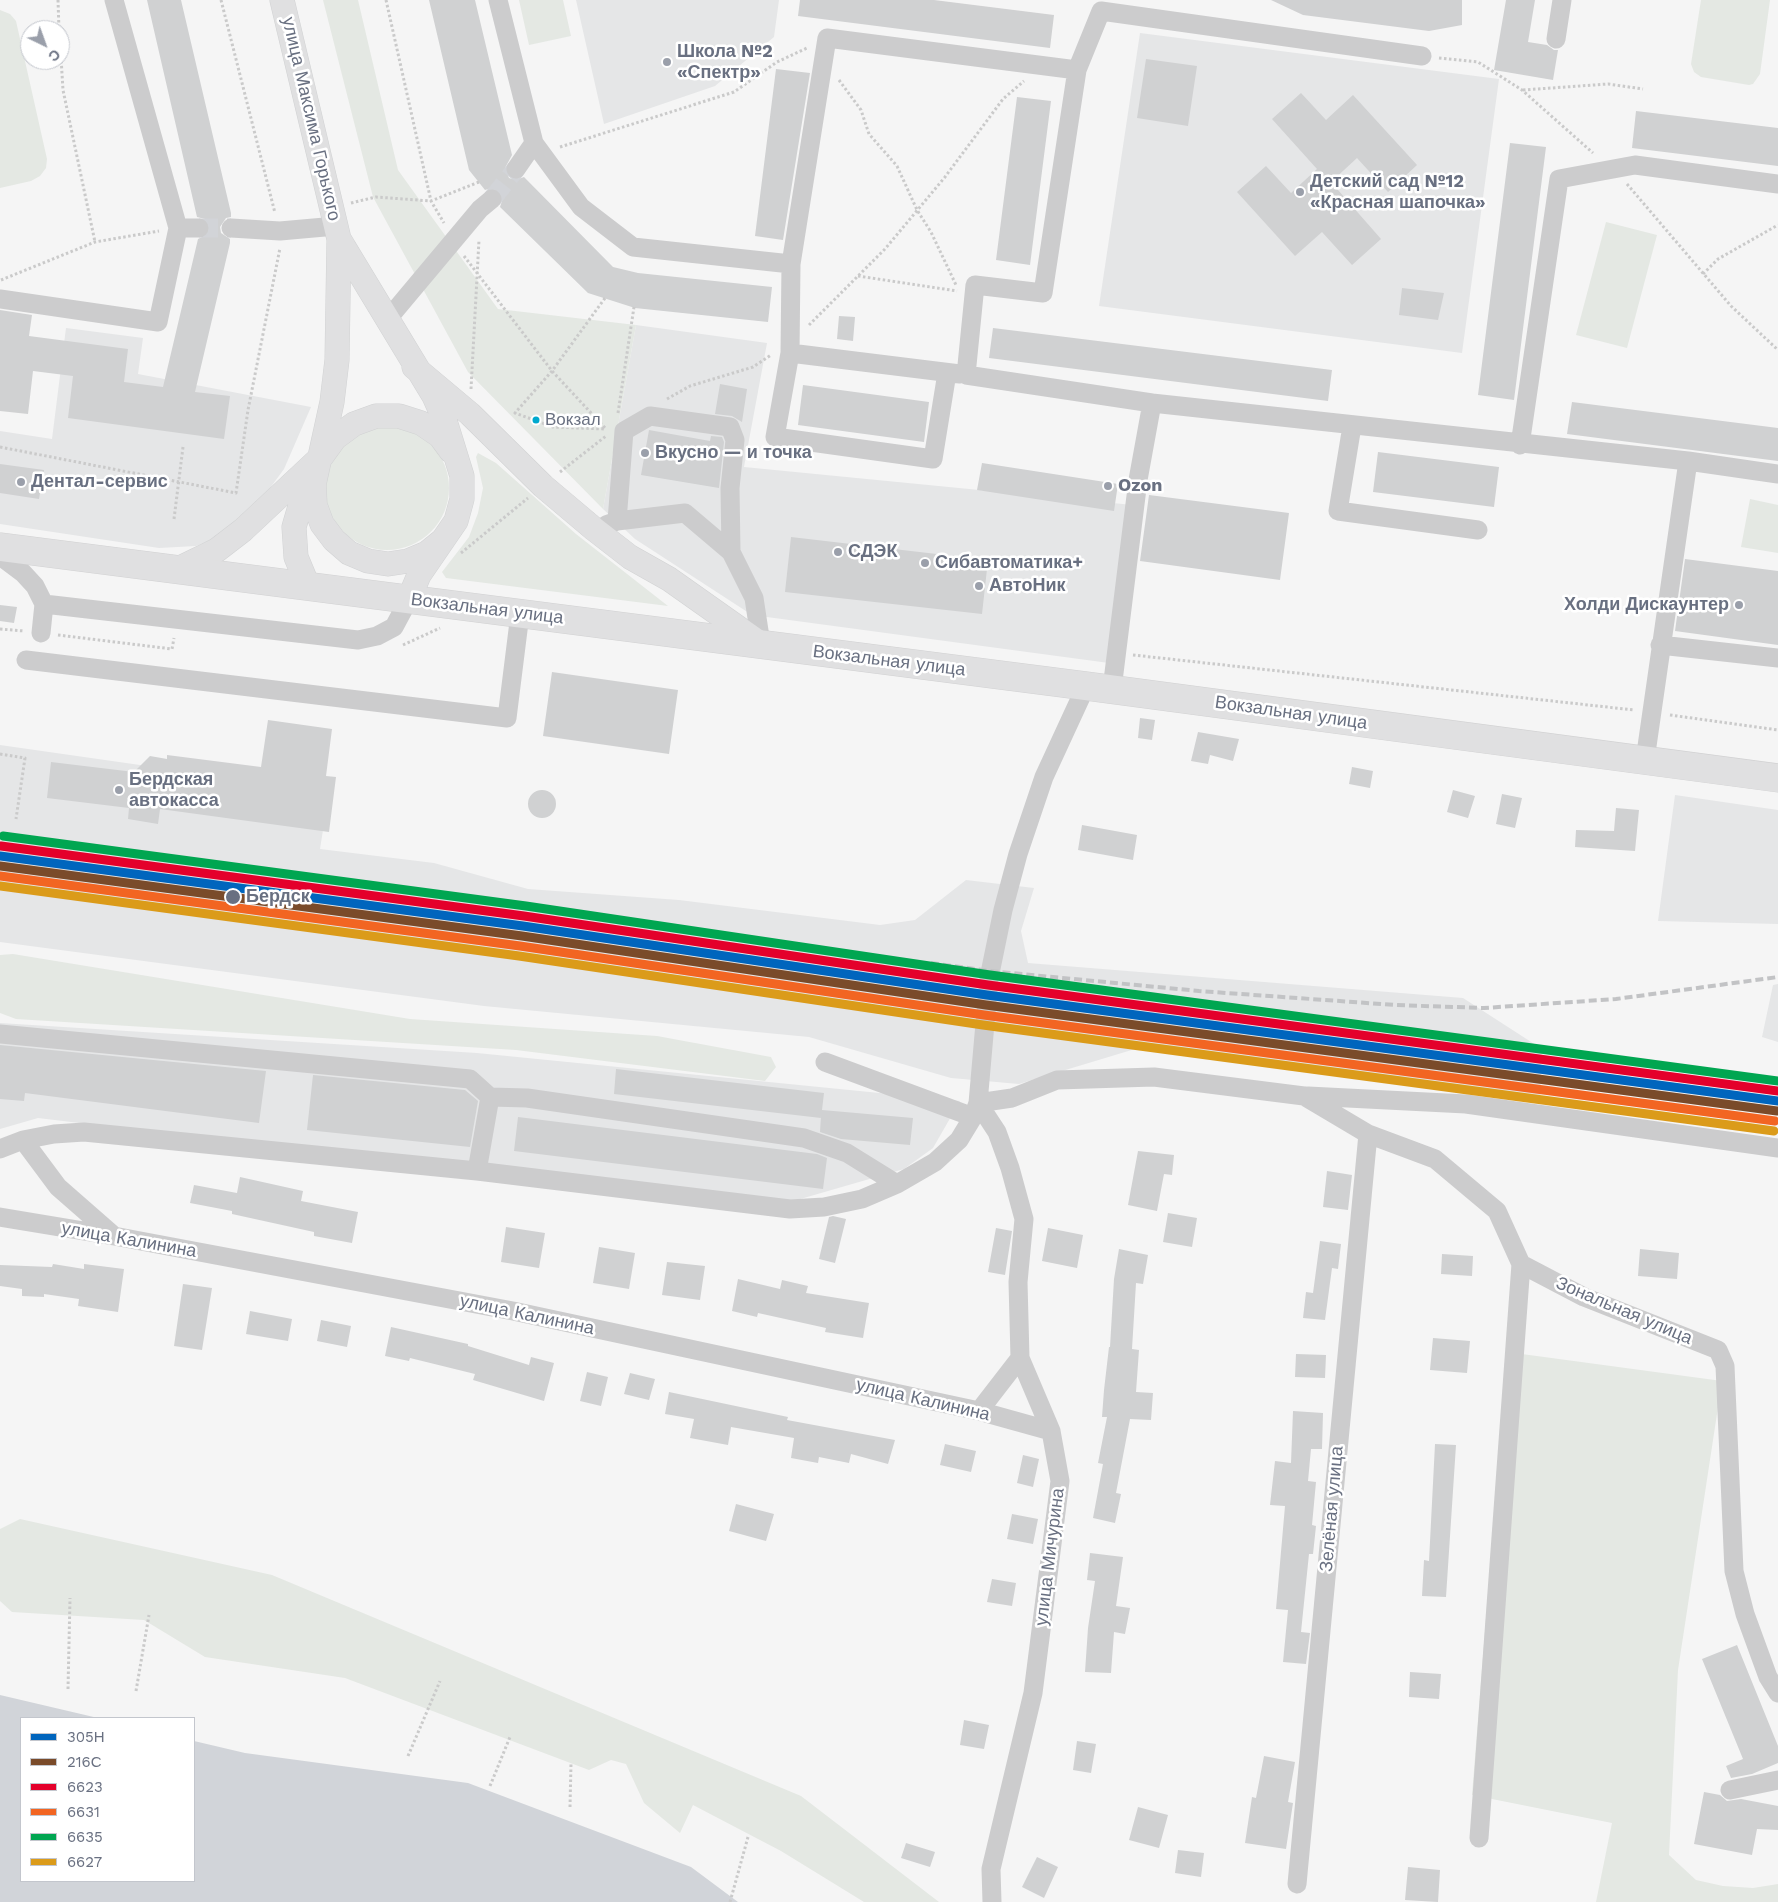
<!DOCTYPE html>
<html>
<head>
<meta charset="utf-8">
<style>
	body { margin:0 }
	#map { position:relative; width:1778px; height:1902px; overflow:hidden; background:#f5f5f5; font-family:"Work Sans",sans-serif }
	canvas { display:block }
	.legend { position:absolute; left:20px; top:1717px; width:175px; height:165px; box-sizing:border-box; background:#fff; border:1px solid #c3c6cd; margin:0; padding:6px 9px; list-style:none; font-size:15px; color:#697081 }
	.legend li { display:flex; align-items:center; gap:10px; height:25px }
	.legend b { width:25px; border:1px solid #c3c6cd }
	.north { position:absolute; left:20px; top:20px; width:50px; height:50px; box-sizing:border-box; background:#fff; border:1px solid #c3c6cd; border-radius:50%; rotate:138deg; font-size:14px; font-weight:700; line-height:20px; text-align:center; color:#697081 }
	.north::after { content:''; display:block; margin:auto; width:18px; height:22px; background:#9a9faa; clip-path:polygon(50% 0,100% 100%,50% 72%,0 100%) }
</style>
</head>
<body>
<div id="map">
<canvas width="1778" height="1902"></canvas>
<ul class="legend">
<li><b style="height:6px;background:#0065bd"></b>305Н</li>
<li><b style="height:6px;background:#7a4b2a"></b>216С</li>
<li><b style="height:6px;background:#e4002b"></b>6623</li>
<li><b style="height:6px;background:#f26522"></b>6631</li>
<li><b style="height:6px;background:#00a651"></b>6635</li>
<li><b style="height:6px;background:#db9b1a"></b>6627</li>
</ul>
<div class="north">С</div>
</div>
<script>
const ctx = document.querySelector('canvas').getContext('2d');
ctx.lineJoin = 'round';
function fillPath(path, color) {
  ctx.fillStyle = color;
  ctx.fill(path, 'evenodd');
}
function poly(rows) {
  const path = new Path2D();
  for (const r of rows) {
    if (r.length === 3) {
      path.moveTo(r[0] + r[2], r[1]);
      path.arc(r[0], r[1], r[2], 0, 2 * Math.PI);
      continue;
    }
    path.moveTo(r[0], r[1]);
    for (let i = 2; i < r.length; i += 2) path.lineTo(r[i], r[i + 1]);
  }
  return path;
}
function stroke(path, color, width, dash) {
  ctx.strokeStyle = color;
  ctx.lineWidth = width;
  ctx.lineCap = dash ? 'butt' : 'round';
  ctx.setLineDash(dash || []);
  ctx.stroke(path);
}
function drawText(font, color, halo, rows, align = 'center') {
  ctx.font = font + ' "Work Sans",sans-serif';
  ctx.lineWidth = 5;
  ctx.setLineDash([]);
  ctx.textBaseline = 'middle';
  ctx.strokeStyle = halo;
  ctx.fillStyle = color;
  for (const [text, x, y, turn = 0] of rows) {
    ctx.save();
    ctx.translate(x, y);
    ctx.rotate((+turn || 0) * Math.PI / 180);
    ctx.textAlign = isNaN(turn) ? turn : align;
    if (halo) ctx.strokeText(text, 0, 0);
    ctx.fillText(text, 0, 0);
    ctx.restore();
  }
}
fillPath(poly([
	[576,0,779,0,774,37,715,86,604,124],
	[1140,33,1499,79,1462,353,1099,306],
	[636,325,767,343,744,467,1133,505,1109,663,752,615,635,539,603,509],
	[66,328,143,338,138,374,311,407,284,469,254,510,225,534,196,546,159,548,0,524,0,431,52,439],
	[0,745,329,792,320,849,434,863,528,889,679,900,880,925,915,920,966,880,1034,888,1021,931,1028,963,1463,998,1542,1049,1540,1103,1135,1049,1019,1084,951,1078,809,1037,484,1006,0,942],
	[1675,795,1778,810,1778,924,1658,921],
	[1778,984,1778,1042,1762,1037,1773,985],
	[0,1023,477,1053,960,1101,933,1148,904,1169,790,1202,296,1149,38,1118,0,1129]
]), '#e5e6e7');
fillPath(poly([
	[323,0,358,0,398,170,498,309,636,325,603,509,468,372,373,197],
	[519,0,563,0,571,36,529,45],
	[1701,0,1770,0,1760,74,1753,84,1749,85,1701,77,1694,72,1691,64],
	[0,10,10,14,16,21,47,159,46,168,40,176,31,181,0,188],
	[1606,222,1657,235,1627,348,1576,335],
	[387,488,62],
	[478,453,496,463,576,534,668,606,446,578,442,572,469,537,478,513,483,488,476,457],
	[1750,499,1778,505,1778,553,1741,547],
	[13,954,410,1019,657,1036,771,1057,776,1067,765,1081,516,1050,16,1019,0,1013,0,955],
	[1507,1352,1722,1381,1678,1670,1669,1855,1696,1880,1723,1886,1753,1888,1778,1884,1778,1902,1596,1902,1612,1823,1472,1795],
	[20,1519,272,1575,801,1796,939,1902,864,1902,781,1851,693,1805,680,1833,644,1803,626,1764,611,1760,589,1770,345,1678,205,1657,144,1620,12,1612,0,1601,0,1529]
]), '#e4e8e3');
fillPath(poly([
	[0,1695,98,1718,21,1718,21,1881,194,1881,194,1741,245,1753,468,1783,691,1867,738,1902,0,1902]
]), '#d1d4d9');
fillPath(poly([
	[147,0,181,0,231,213,231,217,226,218,220,227,221,233,230,239,230,243,195,392,230,396,224,439,68,418,73,376,33,371,28,414,0,411,0,310,32,315,29,336,128,349,124,382,163,387,198,239,208,234,210,228,205,219,197,217],
	[429,0,475,0,512,155,505,168,509,178,516,180,524,177,613,267,638,273,772,287,768,322,635,308,588,293,500,207,503,198,500,191,491,188,485,190,469,170],
	[800,0,934,0,1054,15,1050,48,798,16],
	[1271,0,1462,0,1462,25,1429,31,1303,15],
	[1506,0,1535,0,1528,42,1547,45,1554,50,1558,50,1553,80,1494,70],
	[1146,59,1197,66,1188,126,1137,118],
	[776,69,810,73,783,240,755,236],
	[1301,93,1326,120,1353,95,1417,165,1388,192,1357,158,1331,182,1381,239,1352,265,1322,232,1295,256,1237,192,1266,166,1291,193,1317,169,1272,119],
	[1017,97,1051,101,1030,265,996,260],
	[1636,111,1778,128,1778,166,1632,148],
	[1510,143,1546,147,1514,400,1478,395],
	[1402,288,1444,293,1438,320,1399,315],
	[839,316,855,317,853,341,837,339],
	[993,328,1332,370,1328,401,989,358],
	[720,384,747,389,742,422,732,416,715,414],
	[803,385,929,402,924,442,798,425],
	[1572,402,1778,428,1778,461,1567,434],
	[649,430,710,441,711,436,722,437,724,442,719,488,641,475],
	[1378,452,1499,467,1494,507,1373,492],
	[982,463,1118,484,1114,511,977,490],
	[0,464,44,470,39,499,0,493],
	[1149,495,1289,513,1280,580,1140,561],
	[791,537,988,560,982,614,785,592],
	[1685,559,1778,571,1778,645,1675,631],
	[0,605,17,607,14,623,0,621],
	[552,672,678,690,669,754,543,736],
	[1140,718,1155,720,1152,740,1138,738],
	[268,720,332,729,326,776,336,777,329,832,160,809,158,824,128,819,129,808,47,798,51,762,134,772,150,756,167,759,167,755,261,767],
	[1198,732,1239,739,1233,761,1210,755,1208,764,1191,761],
	[1352,767,1373,771,1370,788,1349,784],
	[542,804,14],
	[1453,790,1475,796,1468,818,1447,812],
	[1502,794,1522,798,1515,828,1496,824],
	[1616,808,1639,810,1635,851,1575,847,1576,830,1614,831],
	[1082,825,1137,835,1133,860,1078,850],
	[0,1045,266,1071,259,1123,25,1093,24,1101,0,1099],
	[616,1069,824,1093,822,1110,913,1118,910,1145,841,1139,820,1132,821,1116,821,1118,614,1094],
	[313,1075,465,1090,478,1101,470,1147,307,1130],
	[518,1117,817,1154,827,1158,823,1189,514,1151],
	[1138,1151,1174,1155,1172,1175,1164,1174,1157,1211,1128,1205],
	[1327,1171,1352,1175,1348,1210,1323,1207],
	[240,1177,303,1191,301,1201,358,1212,352,1243,314,1236,314,1232,232,1214,232,1211,190,1203,194,1185,237,1193],
	[1168,1213,1197,1218,1192,1247,1163,1242],
	[833,1216,846,1219,835,1263,819,1259,829,1217],
	[506,1227,545,1233,539,1268,501,1262],
	[996,1228,1012,1231,1005,1275,988,1272],
	[1048,1228,1083,1235,1077,1268,1042,1261],
	[1320,1241,1341,1244,1338,1269,1332,1268,1325,1320,1303,1318,1306,1292,1313,1293],
	[599,1247,635,1253,629,1289,593,1283],
	[1119,1249,1148,1255,1143,1284,1136,1283,1132,1349,1139,1350,1136,1392,1153,1393,1151,1420,1130,1419,1116,1493,1121,1494,1115,1523,1093,1518,1103,1464,1098,1463,1107,1417,1102,1417,1104,1390,1109,1347,1110,1347,1114,1279],
	[1640,1249,1679,1253,1677,1279,1638,1276],
	[1442,1254,1473,1256,1472,1276,1441,1274],
	[667,1262,705,1266,700,1300,662,1295],
	[53,1264,84,1269,84,1264,124,1269,118,1312,78,1306,79,1299,44,1294,44,1297,22,1296,22,1289,0,1286,0,1265,52,1267],
	[738,1279,780,1289,782,1280,808,1286,806,1293,869,1303,863,1338,825,1332,826,1328,758,1313,757,1317,732,1311],
	[183,1284,212,1288,202,1350,174,1346],
	[250,1311,292,1319,288,1341,246,1334],
	[321,1320,351,1326,347,1347,317,1341],
	[391,1327,468,1344,468,1346,529,1365,531,1357,554,1363,544,1401,473,1380,475,1374,410,1358,409,1361,385,1356],
	[1433,1338,1470,1341,1467,1373,1430,1370],
	[1296,1354,1326,1355,1325,1378,1295,1377],
	[587,1372,608,1377,601,1406,580,1401],
	[630,1373,655,1379,649,1400,624,1394],
	[669,1392,788,1417,787,1420,895,1440,888,1464,851,1454,849,1463,819,1457,818,1463,791,1458,794,1438,731,1427,728,1445,690,1438,694,1419,665,1414],
	[1293,1411,1323,1413,1322,1449,1311,1449,1308,1481,1316,1482,1312,1525,1316,1526,1313,1554,1309,1554,1301,1632,1310,1633,1306,1664,1283,1662,1288,1610,1276,1609,1285,1506,1270,1505,1275,1461,1291,1463],
	[945,1444,976,1451,971,1472,940,1465],
	[1435,1444,1456,1445,1446,1597,1422,1596,1424,1560,1429,1561],
	[1023,1455,1039,1459,1033,1487,1017,1483],
	[736,1504,774,1514,766,1541,729,1531],
	[1012,1514,1038,1519,1033,1544,1007,1539],
	[1090,1553,1123,1557,1116,1606,1130,1608,1125,1634,1114,1632,1111,1673,1085,1672,1088,1628,1095,1581,1087,1580],
	[992,1579,1016,1583,1012,1606,987,1602],
	[1737,1645,1778,1746,1778,1763,1752,1774,1731,1778,1726,1766,1743,1759,1702,1659],
	[1410,1672,1441,1674,1439,1699,1409,1697],
	[964,1720,989,1725,984,1749,960,1745],
	[1077,1741,1096,1744,1091,1773,1073,1770],
	[1264,1756,1295,1762,1288,1802,1293,1803,1286,1849,1245,1843,1252,1797,1256,1798],
	[1704,1792,1720,1795,1727,1801,1741,1799,1778,1806,1778,1830,1757,1829,1752,1855,1694,1844],
	[1138,1807,1168,1815,1159,1848,1129,1840],
	[906,1843,935,1852,930,1867,901,1858],
	[1178,1850,1204,1853,1201,1877,1175,1873],
	[1037,1857,1058,1867,1044,1898,1022,1887],
	[1408,1867,1440,1870,1438,1902,1405,1900]
]), '#d0d1d2');
stroke(poly([
	[492,199,516,169],
	[199,228,231,228]
]), '#d2d4d8', 19, [19, 9]);
const major = poly([
	[282,0,339,239,337,360,332,402,314,484,315,505,322,524,334,540,349,553,368,561,388,564,408,561,427,553,443,540],
	[339,239,434,396,445,421,462,476,462,499,456,521,419,575,409,599],
	[414,367,470,414,543,486,594,529,630,557,669,579,761,644],
	[180,568,217,550,243,530,322,456,335,438,354,424,376,416,399,416,421,423,440,436,451,451],
	[308,586,296,557,294,527,301,503,314,484]
]);
const highway = poly([
	[0,547,1086,686,1778,778]
]);
stroke(major, '#d1d2d3', 25);
stroke(highway, '#d1d1d2', 29);
stroke(poly([
	[58,0,59,30],
	[221,0,275,213],
	[386,0,431,201,444,223],
	[60,41,63,90,95,242],
	[1439,58,1478,62,1522,90,1593,153],
	[839,80,861,110,869,134,897,166,917,210,931,232,956,285],
	[1523,90,1608,84,1643,89],
	[560,147,734,92,777,62,807,48],
	[1627,184,1731,306,1778,350],
	[351,203,376,197,431,201,479,182],
	[464,256,552,371,606,429],
	[1703,274,1718,259,1778,225],
	[858,276,957,291],
	[1,280,95,242,159,231],
	[605,298,552,371,515,413,553,427,605,429],
	[809,325,885,249,945,177,1003,99,1024,81],
	[471,389,479,240],
	[667,399,690,386,753,367,771,355],
	[618,413,634,307],
	[0,447,236,493,248,410,280,248],
	[560,472,606,436],
	[174,519,183,447],
	[461,553,528,498],
	[0,629,24,631],
	[58,635,172,649,174,638],
	[403,645,440,628],
	[1133,655,1634,710],
	[1670,715,1778,730],
	[0,754,25,758,16,819],
	[68,1689,70,1598],
	[136,1691,149,1615],
	[408,1756,440,1681],
	[490,1786,510,1737],
	[570,1807,571,1763],
	[730,1902,748,1837]
]), '#cacaca', 3, [2.5, 2.5]);
stroke(poly([
	[498,0,534,143,581,207,633,247,791,264,827,38,1077,70,1043,293,975,285,966,375,1152,403,1138,480,1112,689],
	[1556,39,1562,0],
	[1077,70,1101,11,1422,56],
	[516,169,534,143],
	[178,228,199,228],
	[231,228,280,231,336,226],
	[791,264,790,353,960,374],
	[0,299,158,322,178,228,114,0],
	[387,320,480,209,492,199],
	[790,353,775,437,933,459,947,373],
	[1152,403,1688,461],
	[1352,426,1338,511,1478,530],
	[1520,445,1559,179,1635,165,1778,184],
	[617,521,624,431,650,416,730,427,735,440,730,488,731,552],
	[606,525,617,521,685,513,731,552,754,598,761,644],
	[0,556,23,573,35,586,44,604,358,640,377,636,394,627,409,599],
	[41,633,44,604],
	[1660,645,1778,658],
	[26,660,507,718,520,614],
	[1645,760,1688,461,1778,474],
	[0,1034,470,1079,490,1097,527,1098,804,1138,847,1153,897,1184],
	[825,1062,973,1117],
	[1308,1096,1466,1104,1778,1148],
	[978,1103,1012,1098,1057,1080,1154,1077,1304,1096,1368,1134,1435,1159,1497,1211,1521,1264,1584,1297,1718,1350,1725,1366,1734,1571,1745,1614,1768,1677,1778,1693],
	[978,1103,997,1132,1010,1168,1024,1219,1018,1282,1020,1358,1051,1431,1060,1481,1033,1693,991,1869,992,1902],
	[23,1140,58,1187,114,1236],
	[0,1149,23,1140,54,1134,84,1132,477,1171,790,1209,824,1207,862,1199,897,1184,935,1162,959,1140,973,1117,978,1103,989,978,1003,910,1018,854,1044,777,1086,686],
	[477,1171,490,1097],
	[0,1217,114,1236,513,1311,979,1411,1051,1431],
	[979,1411,1020,1358],
	[1730,1790,1778,1780],
	[1479,1838,1521,1264],
	[1297,1884,1368,1134]
]), '#cccccd', 19);
stroke(major, '#e0e0e1', 24);
stroke(highway, '#e0e0e1', 28);
stroke(poly([
	[931,963,990,971,1199,991,1395,1005,1484,1008,1616,999,1778,977]
]), '#c2c3c5', 4, [8, 4]);
stroke(poly([
	[0,856,523,926,987,995,1778,1101]
]), '#0065bd', 9);
stroke(poly([
	[0,866,522,936,986,1005,1777,1111]
]), '#7a4b2a', 9);
stroke(poly([
	[1,846,524,916,988,985,1778,1091]
]), '#e4002b', 9);
stroke(poly([
	[0,876,520,946,984,1015,1775,1121]
]), '#f26522', 9);
stroke(poly([
	[3,836,526,906,990,975,1778,1081]
]), '#00a651', 9);
stroke(poly([
	[0,886,519,956,983,1025,1774,1131]
]), '#db9b1a', 9);
for (const [x, y, r, color] of [
	[667,62,5,"#9a9faa"],
	[1300,192,5,"#9a9faa"],
	[536,420,4.5,"#00a9ce"],
	[645,453,5,"#9a9faa"],
	[21,482,5,"#9a9faa"],
	[1108,486,5,"#9a9faa"],
	[838,552,5,"#9a9faa"],
	[925,563,5,"#9a9faa"],
	[979,586,5,"#9a9faa"],
	[1739,605,5,"#9a9faa"],
	[119,790,5,"#9a9faa"],
	[233,897,8,"#697081"]
]) {
  const dot = new Path2D();
  dot.arc(x, y, r, 0, 2 * Math.PI);
  ctx.fillStyle = color;
  ctx.fill(dot);
  stroke(dot, '#fff', 2);
}
drawText('17px', '#697081', '#fff', [
	["Вокзал",545,420]
], 'left');
drawText('bold 18px', '#697081', '#fff', [
	["Школа №2",677,52],
	["«Спектр»",677,73],
	["Детский сад №12",1310,182],
	["«Красная шапочка»",1310,203],
	["Вкусно — и точка",655,453],
	["Дентал-сервис",31,482],
	["Ozon",1118,486],
	["СДЭК",848,552],
	["Сибавтоматика+",935,563],
	["АвтоНик",989,586],
	["Холди Дискаунтер",1729,605,"right"],
	["Бердская",129,780],
	["автокасса",129,801]
], 'left');
drawText('18px', '#697081', '#fff', [
	["улица Максима Горького",311,119,77],
	["Вокзальная улица",487,609,7],
	["Вокзальная улица",889,661,7],
	["Вокзальная улица",1291,713,8],
	["улица Калинина",129,1240,10],
	["Зональная улица",1624,1311,23],
	["улица Калинина",527,1315,12],
	["улица Калинина",923,1400,13],
	["Зелёная улица",1332,1509,-85],
	["улица Мичурина",1050,1557,-83]
]);
drawText('bold 18px', '#697081', '#fff', [
	["Бердск",246,897]
], 'left');
</script>
</body>
</html>
